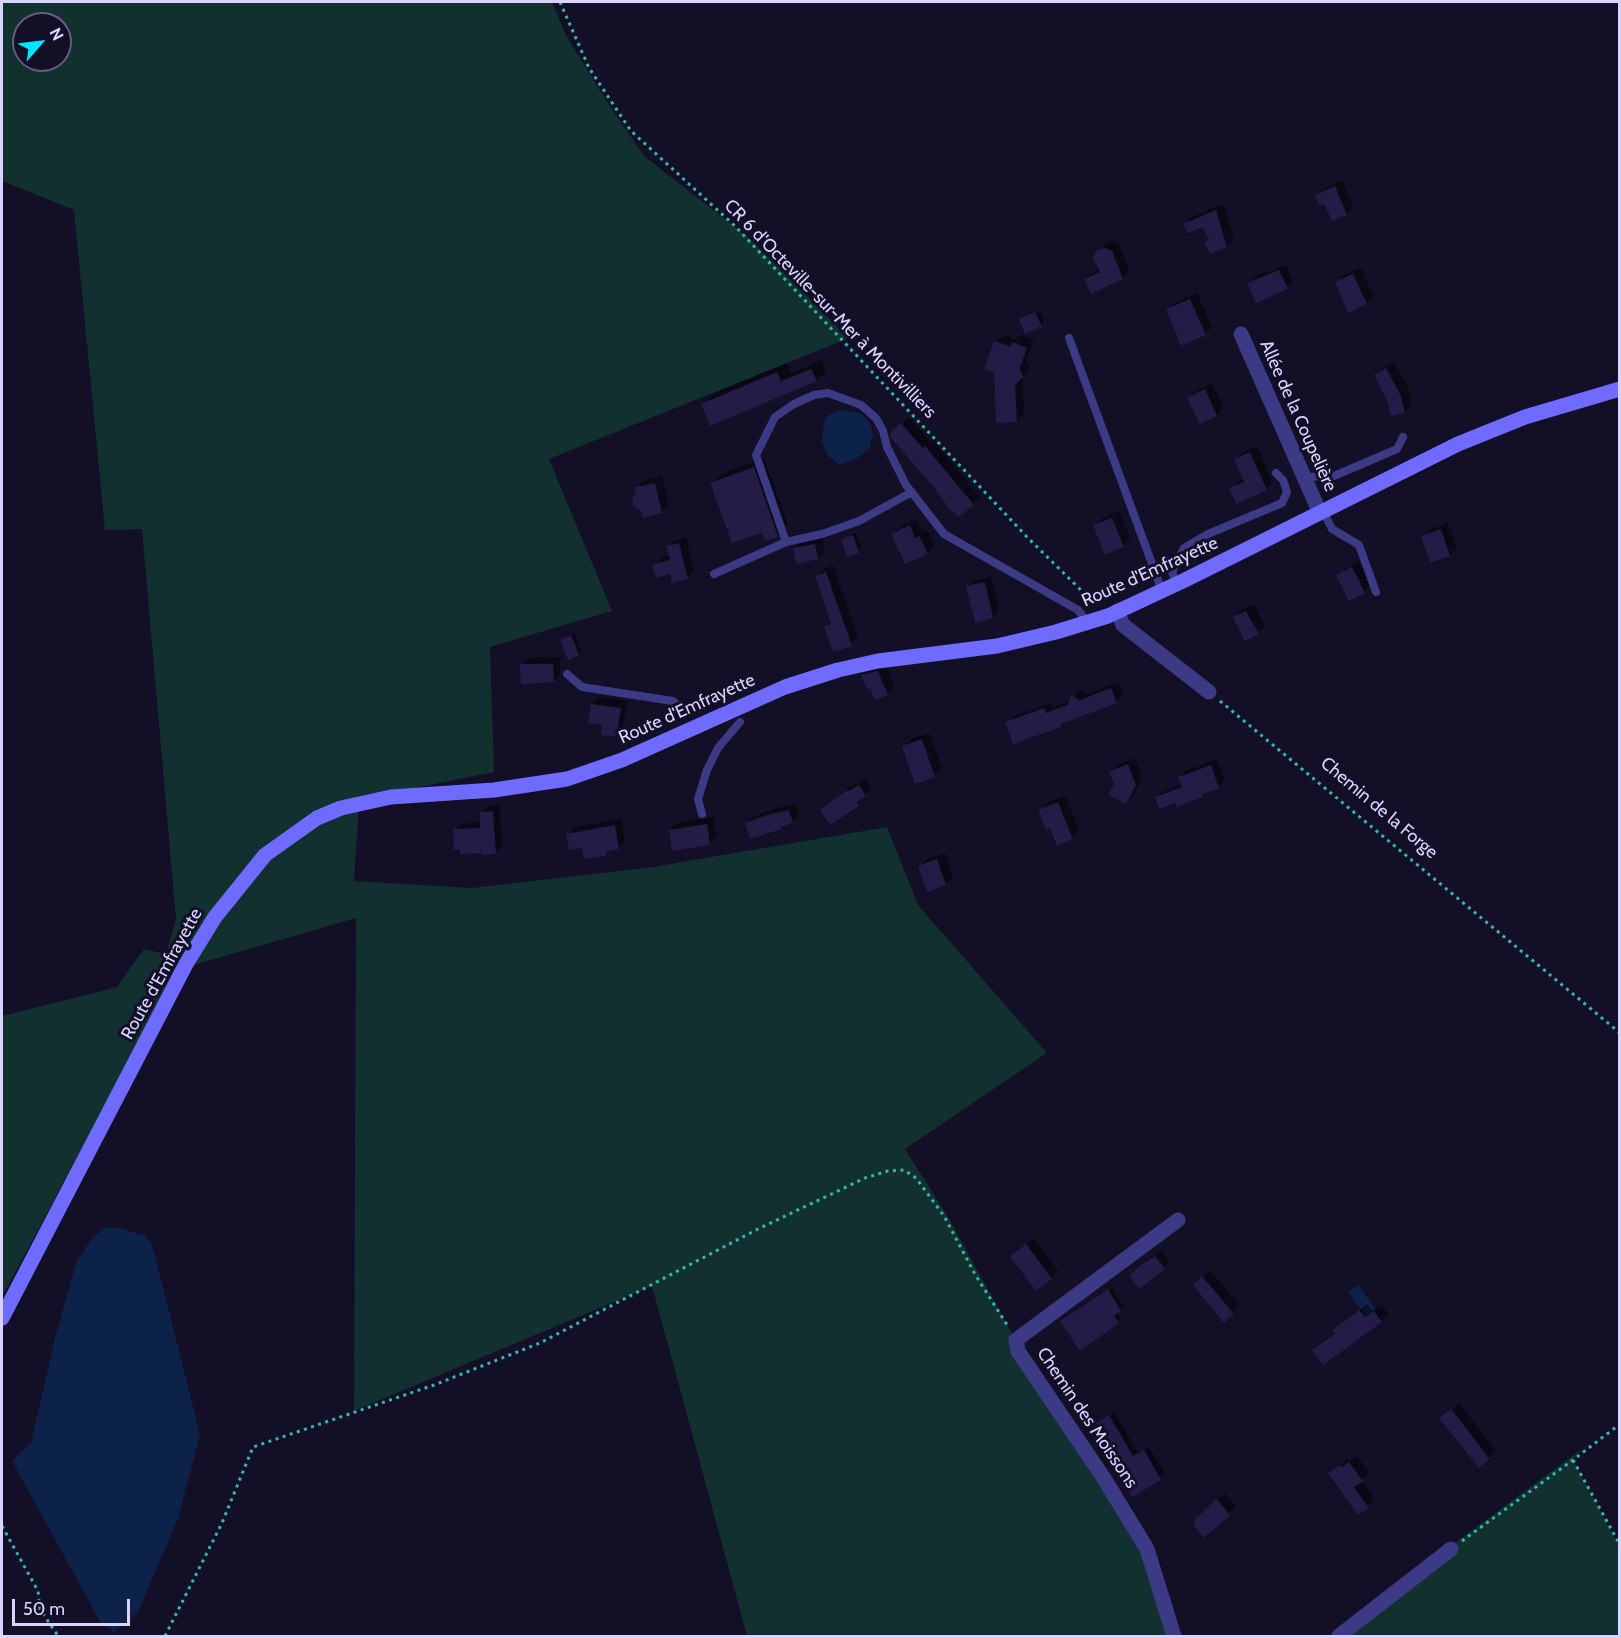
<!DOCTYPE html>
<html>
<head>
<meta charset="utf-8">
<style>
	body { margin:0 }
	#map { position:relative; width:1621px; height:1638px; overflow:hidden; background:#130f26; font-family:Cabin,sans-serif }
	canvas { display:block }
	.frame { position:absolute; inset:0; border:3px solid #d9d4ff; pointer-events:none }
	.north { position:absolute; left:12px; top:12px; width:60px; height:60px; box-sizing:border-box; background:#130f26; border:2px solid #625e7d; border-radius:50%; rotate:62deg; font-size:16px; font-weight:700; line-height:24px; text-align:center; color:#d9d4ff }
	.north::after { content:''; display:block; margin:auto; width:21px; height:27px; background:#00e5ff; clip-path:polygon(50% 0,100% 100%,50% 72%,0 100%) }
	.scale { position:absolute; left:12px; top:1599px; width:118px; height:27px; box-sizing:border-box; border:3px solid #d9d4ff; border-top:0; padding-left:8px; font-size:18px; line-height:21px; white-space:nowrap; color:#d9d4ff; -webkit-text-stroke:4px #130f26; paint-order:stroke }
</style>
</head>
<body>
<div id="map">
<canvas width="1621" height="1638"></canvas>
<div class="frame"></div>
<div class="north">N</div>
<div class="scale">50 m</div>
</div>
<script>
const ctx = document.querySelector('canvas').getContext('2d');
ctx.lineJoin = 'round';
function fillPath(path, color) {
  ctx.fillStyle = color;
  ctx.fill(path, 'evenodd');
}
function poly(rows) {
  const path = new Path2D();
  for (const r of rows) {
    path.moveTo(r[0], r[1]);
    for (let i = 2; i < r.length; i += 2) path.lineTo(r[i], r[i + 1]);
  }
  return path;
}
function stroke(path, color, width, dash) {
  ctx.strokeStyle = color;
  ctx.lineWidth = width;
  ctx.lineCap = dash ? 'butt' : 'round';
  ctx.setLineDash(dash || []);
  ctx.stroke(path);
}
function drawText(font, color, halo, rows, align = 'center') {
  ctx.font = font + ' Cabin,sans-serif';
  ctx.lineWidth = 6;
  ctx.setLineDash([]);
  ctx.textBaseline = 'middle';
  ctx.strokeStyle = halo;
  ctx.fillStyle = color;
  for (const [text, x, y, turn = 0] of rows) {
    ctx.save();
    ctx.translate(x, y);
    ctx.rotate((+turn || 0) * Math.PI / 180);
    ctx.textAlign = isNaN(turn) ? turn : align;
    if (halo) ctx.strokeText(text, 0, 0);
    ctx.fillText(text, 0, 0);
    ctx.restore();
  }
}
fillPath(poly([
	[2,2,552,2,566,35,607,102,644,156,749,238,849,338,549,459,612,611,490,647,494,772,370,797,359,801,354,881,472,888,653,867,887,827,918,905,1047,1053,905,1149,947,1215,1014,1337,1111,1480,1177,1636,747,1636,652,1286,354,1411,356,918,197,964,182,962,2,1297,2,1016,117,987,144,949,166,954,176,919,142,529,105,530,74,210,2,181],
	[24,24,60,24,60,60,24,60],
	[1583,1448,1573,1460,1619,1546,1619,1636,1333,1636,1378,1600]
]), '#12302f');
fillPath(poly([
	[839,410,857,412,863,415,870,424,873,434,869,449,857,458,840,465,828,456,822,442,824,422,827,416],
	[105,1228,117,1228,144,1235,152,1244,200,1434,179,1516,138,1612,114,1632,101,1623,12,1461,31,1443,54,1342,77,1260,94,1236],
	[1358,1285,1376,1310,1366,1317,1348,1292]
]), '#0c2248');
fillPath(poly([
	[1342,180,1353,207,1346,214,1317,195,1324,188],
	[1223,204,1234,239,1227,246,1206,242,1210,239,1204,226,1185,224,1192,217],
	[1112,241,1119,244,1129,271,1122,278,1086,279,1093,272,1100,269,1098,252,1105,244],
	[1286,265,1293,282,1287,288,1249,283,1255,277],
	[1361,268,1373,296,1366,303,1337,282,1344,275],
	[1197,293,1212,327,1205,334,1167,310,1174,303],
	[1039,310,1044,322,1041,325,1021,319],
	[1003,335,1016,340,1021,335,1034,340,1026,360,1030,369,1022,377,1024,413,1016,421,996,342],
	[997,341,1018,348,1017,351,997,344],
	[821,360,826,371,816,380,703,404,713,394,787,363,791,373],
	[1394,362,1408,388,1412,405,1404,412,1389,403,1376,375,1383,368],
	[1212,384,1223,408,1217,415,1201,422,1189,398,1196,391],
	[909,417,931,442,933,440,980,497,973,504,899,426],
	[1257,446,1273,482,1266,489,1231,489,1238,482,1245,479,1236,459,1243,452],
	[764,458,788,525,777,536,763,531,712,484,723,473],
	[662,476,668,504,661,512,638,492,637,488,644,481],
	[1119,511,1130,538,1123,546,1094,526,1102,518],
	[917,519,923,532,927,530,934,546,927,553,893,534,900,527],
	[1448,523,1457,548,1450,555,1431,561,1422,537,1430,530],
	[856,533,862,549,848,555,842,539],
	[686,537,694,571,687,578,654,565,661,558,670,555,668,547,675,540],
	[822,537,825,551,817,558,795,549,802,542],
	[1359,561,1371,584,1364,592,1338,576,1345,569],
	[833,565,858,637,851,644,825,627,832,620,817,576,824,569],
	[991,577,999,610,993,617,976,621,967,587,974,581],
	[1254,604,1265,626,1258,633,1235,617,1242,610],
	[575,633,581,651,578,654,562,640],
	[560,657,560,674,553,681,522,665,529,658],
	[886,665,894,687,887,694,871,686,863,675,870,668],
	[1118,682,1123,695,1116,701,1066,721,1061,726,1007,722,1014,716,1051,703,1052,708,1071,700,1079,690,1088,694],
	[600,697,627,701,623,728,616,736,604,724,592,704],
	[929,733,942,768,934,775,904,746,911,739],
	[1135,758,1142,777,1133,796,1126,803,1111,772,1118,765],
	[1217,759,1225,780,1218,787,1208,790,1202,796,1176,801,1157,797,1163,791,1182,784,1179,777,1186,771],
	[866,779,872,787,858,804,822,810,855,783,857,785],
	[1065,796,1079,830,1072,838,1040,811,1047,803],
	[796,804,799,815,792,822,785,824,781,828,747,823,754,816,776,808],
	[499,805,502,846,495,853,461,848,454,830,461,824,482,822,481,812,488,806],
	[714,817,716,836,709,843,670,830,677,823],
	[621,819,625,841,618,848,611,849,606,854,583,846,568,834,575,827],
	[945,853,953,877,946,884,920,866,927,859],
	[1034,1238,1058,1271,1051,1278,1019,1249],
	[1162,1251,1169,1262,1164,1268,1131,1276,1148,1259],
	[1210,1270,1240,1306,1233,1313,1195,1285],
	[1112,1287,1123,1307,1117,1313,1121,1318,1080,1349,1065,1318],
	[1367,1304,1372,1311,1382,1305,1388,1314,1381,1321,1314,1350,1336,1332,1334,1330,1341,1323],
	[1459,1403,1496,1451,1479,1466,1441,1418],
	[1114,1412,1138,1453,1149,1447,1165,1474,1133,1495,1101,1442,1106,1436,1098,1423],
	[1357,1456,1369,1473,1361,1480,1375,1499,1368,1506,1330,1473,1348,1459,1350,1461],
	[1225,1493,1236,1507,1204,1536,1195,1522]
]), '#0007');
fillPath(poly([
	[1335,186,1347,215,1332,221,1324,204,1320,206,1315,195],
	[1216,210,1227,247,1210,254,1204,242,1209,240,1203,227,1187,233,1183,224],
	[1104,248,1112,251,1123,279,1091,294,1084,279,1100,272,1093,258,1096,251],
	[1279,270,1288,289,1256,303,1247,283],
	[1353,274,1367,304,1348,313,1335,282],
	[1190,299,1206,335,1181,346,1166,309],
	[1035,312,1042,327,1025,334,1019,319],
	[994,341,1010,347,1012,342,1027,348,1020,368,1023,377,1015,385,1017,422,996,423,994,372,984,369],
	[1386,368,1401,396,1405,413,1391,416,1388,403,1374,375],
	[811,369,817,381,710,426,701,404,777,372,781,381],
	[1205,389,1217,416,1200,424,1187,398],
	[901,423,923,448,925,446,974,505,958,517,954,511,952,513,936,490,891,438,890,433],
	[1250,452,1267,490,1236,504,1229,488,1244,482,1234,459],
	[754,467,778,537,765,541,762,533,732,543,710,483],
	[655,483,662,513,642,518,641,510,633,506,632,499,636,492,635,487],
	[1112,518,1124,547,1105,555,1093,525],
	[910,525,915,538,919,536,928,554,905,564,891,534],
	[1441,529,1450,556,1430,563,1421,536],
	[853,535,859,553,847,557,841,539],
	[679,543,688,579,672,583,670,574,656,578,652,564,670,560,666,546],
	[815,544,818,559,796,564,793,548],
	[1352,567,1365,593,1349,601,1336,575],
	[826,572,852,646,833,652,824,626,831,624,815,576],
	[985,582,993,618,975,623,966,586],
	[1246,611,1259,634,1245,641,1233,617],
	[571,635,579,655,568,660,560,640],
	[520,664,553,664,554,682,521,684],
	[878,671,888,695,875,700,870,688,867,689,861,675],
	[1111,688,1117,703,1061,724,1061,727,1013,744,1005,722,1044,708,1046,713,1067,705,1071,695,1080,700],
	[591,704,621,708,616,737,601,735,602,725,588,723],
	[922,739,935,777,915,784,902,746],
	[1128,764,1136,785,1126,804,1108,795,1114,784,1109,772],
	[1211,765,1219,788,1202,794,1203,797,1176,807,1175,803,1159,809,1155,797,1182,787,1178,777],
	[859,785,866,796,857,802,859,806,830,825,820,810,847,790,849,791],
	[1058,802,1073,839,1057,846,1050,828,1046,830,1038,810],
	[789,810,793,823,781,827,782,829,750,839,745,823,767,815],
	[493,811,496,854,482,855,482,853,460,854,460,849,454,850,453,829,480,828,480,812],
	[707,824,710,845,672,851,669,830],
	[615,825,619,849,606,852,606,856,584,859,582,848,569,850,566,834],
	[937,859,946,885,927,892,918,866],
	[1026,1244,1052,1279,1036,1291,1010,1256],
	[1155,1256,1165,1269,1139,1289,1129,1276,1141,1265],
	[1202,1276,1234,1314,1224,1323,1193,1285],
	[1108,1289,1121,1311,1114,1316,1119,1323,1080,1351,1060,1321],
	[1359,1310,1365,1317,1374,1311,1382,1322,1323,1365,1312,1350,1335,1334,1332,1330],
	[1451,1409,1490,1459,1479,1468,1439,1418],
	[1109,1415,1133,1456,1144,1450,1161,1480,1132,1497,1099,1441,1105,1438,1096,1423],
	[1349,1462,1363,1481,1354,1487,1369,1508,1358,1515,1328,1473,1340,1465,1342,1467],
	[1217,1499,1230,1515,1204,1538,1194,1526,1196,1525,1193,1521]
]), '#241b47');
stroke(poly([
	[560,2,589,68,631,131,735,226,1026,536,1095,604],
	[1220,701,1620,1033],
	[1573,1460,1620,1545],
	[2,1526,38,1591,40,1609,58,1636],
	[1462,1541,1573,1460,1620,1424],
	[165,1636,222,1523,253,1447,434,1385,540,1343,758,1229,865,1178,888,1171,904,1170,916,1178,944,1216,976,1276,1009,1328]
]), '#2fb8b0', 3, [3, 4.5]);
stroke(poly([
	[1069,338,1162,591],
	[1304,477,1334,476,1397,449,1403,437],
	[912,492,859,521,822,534,786,542,756,455,775,417,794,404,814,395,828,393,861,405,876,418,883,431,887,447,906,485,944,534,1078,610,1087,622],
	[1323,511,1332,529,1359,545,1376,592],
	[714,574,786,542],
	[1177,584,1172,572,1184,548,1208,534,1282,503,1287,492,1283,480,1276,473],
	[567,674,582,687,673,701,683,709],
	[702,814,698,799,707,770,718,748,740,722]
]), '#3d3a85', 8);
stroke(poly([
	[1241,334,1320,513],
	[1117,611,1123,625,1209,692],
	[1174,1636,1147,1549,1105,1480,1018,1351,1016,1340,1178,1220],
	[1339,1636,1451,1549]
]), '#3d3a85', 15);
stroke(poly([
	[2,1318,186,964,215,917,265,855,317,818,341,808,391,797,494,790,567,779,622,760,785,687,838,670,878,661,997,646,1056,632,1108,616,1185,580,1458,444,1525,417,1620,389]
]), '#6f6bff', 15);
drawText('18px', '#d9d4ff', '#130f26', [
	["CR 6 d'Octeville-sur-Mer à Montivilliers",830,309,46],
	["Allée de la Coupelière",1298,416,66],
	["Route d'Emfrayette",1150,572,-24],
	["Route d'Emfrayette",687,709,-24],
	["Chemin de la Forge",1379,808,40],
	["Route d'Emfrayette",162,974,-61],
	["Chemin des Moissons",1087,1418,56]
]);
</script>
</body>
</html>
